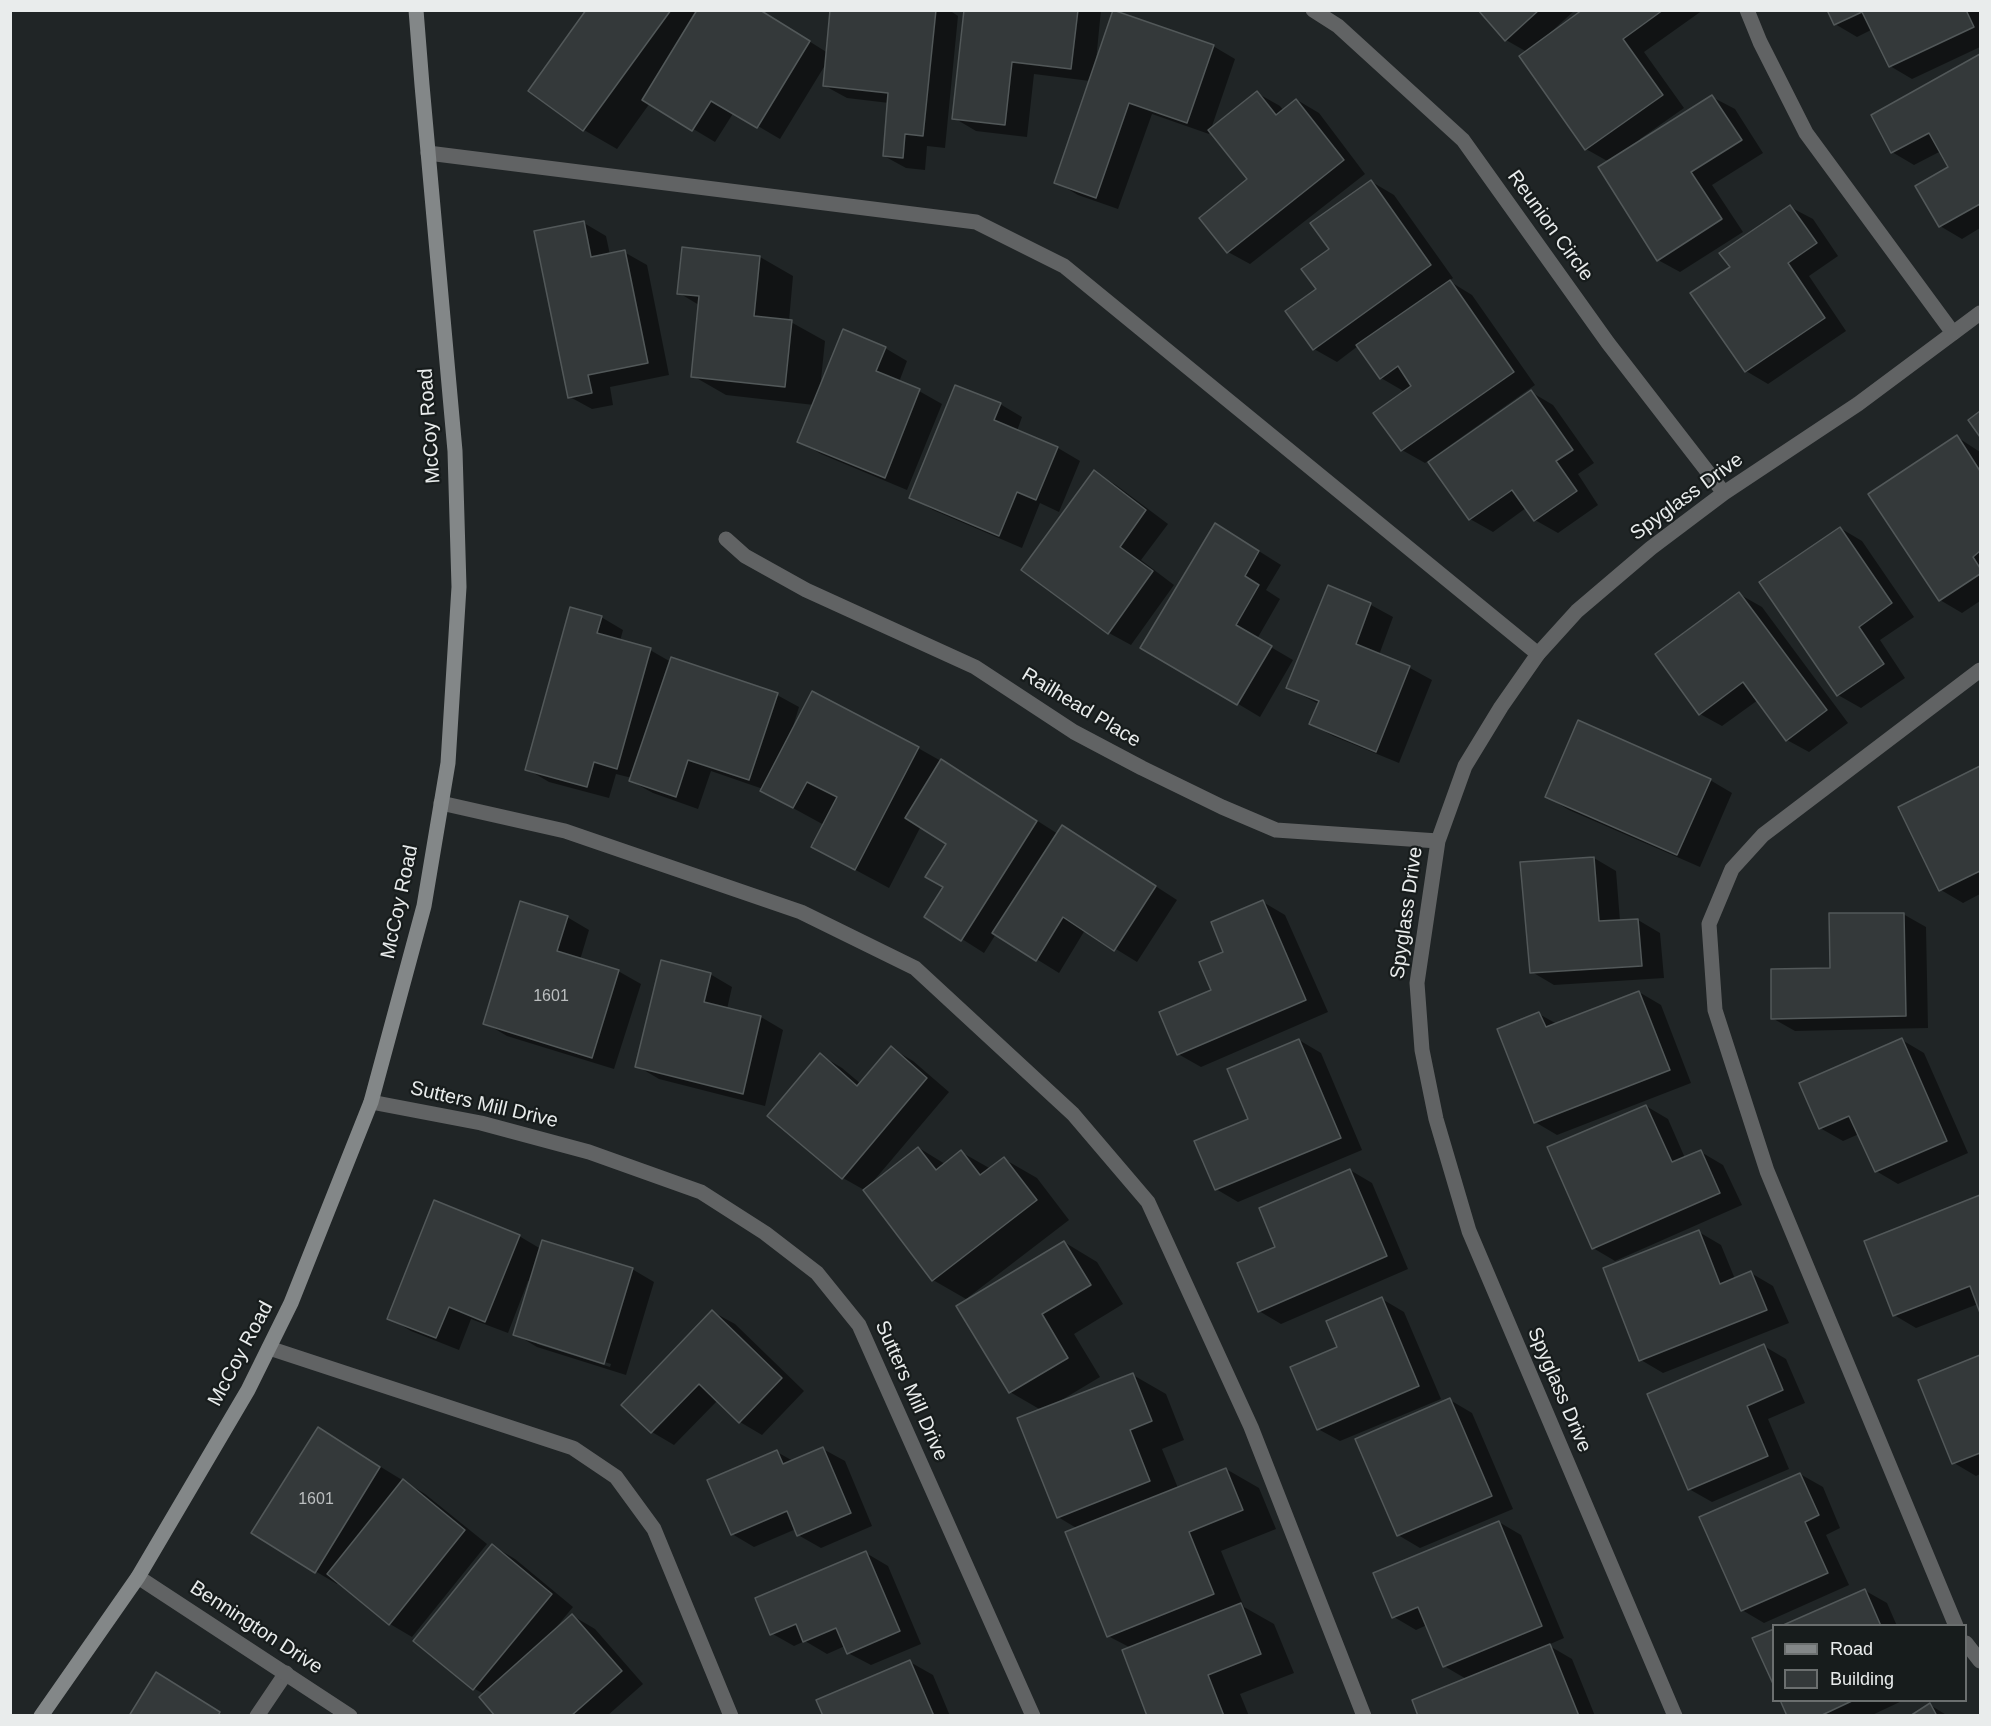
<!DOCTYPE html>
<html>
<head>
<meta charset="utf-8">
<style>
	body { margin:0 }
	#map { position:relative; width:1991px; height:1726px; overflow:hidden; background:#202526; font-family:Arial,sans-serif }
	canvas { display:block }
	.frame { position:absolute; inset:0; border:12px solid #e9ecec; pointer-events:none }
	.legend { position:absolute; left:1772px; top:1624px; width:195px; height:78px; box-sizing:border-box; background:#171c1c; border:2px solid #6b6f6f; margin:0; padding:8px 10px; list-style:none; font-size:18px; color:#e9ecec }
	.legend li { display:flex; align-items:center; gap:12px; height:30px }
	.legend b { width:30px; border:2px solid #6b6f6f }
</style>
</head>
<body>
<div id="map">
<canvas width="1991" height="1726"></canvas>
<div class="frame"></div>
<ul class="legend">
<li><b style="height:8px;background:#838788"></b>Road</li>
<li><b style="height:16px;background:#34393a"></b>Building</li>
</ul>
</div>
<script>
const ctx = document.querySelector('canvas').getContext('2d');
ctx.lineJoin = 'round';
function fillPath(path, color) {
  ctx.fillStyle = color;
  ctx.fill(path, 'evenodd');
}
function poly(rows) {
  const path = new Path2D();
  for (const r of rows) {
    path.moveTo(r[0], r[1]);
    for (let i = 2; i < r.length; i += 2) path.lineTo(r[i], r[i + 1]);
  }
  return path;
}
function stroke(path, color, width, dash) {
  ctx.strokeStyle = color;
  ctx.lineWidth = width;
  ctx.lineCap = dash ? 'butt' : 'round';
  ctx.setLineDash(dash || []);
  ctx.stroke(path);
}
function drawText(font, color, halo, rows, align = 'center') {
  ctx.font = font + ' Arial,sans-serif';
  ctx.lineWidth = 4.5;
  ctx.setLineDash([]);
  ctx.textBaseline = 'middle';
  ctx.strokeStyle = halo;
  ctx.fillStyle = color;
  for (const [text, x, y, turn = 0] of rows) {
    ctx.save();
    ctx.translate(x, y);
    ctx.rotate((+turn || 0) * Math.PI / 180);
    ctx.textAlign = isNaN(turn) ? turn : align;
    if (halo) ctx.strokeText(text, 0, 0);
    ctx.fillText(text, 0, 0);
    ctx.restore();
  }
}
fillPath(poly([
	[587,10,759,10,828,53,832,10,949,10,958,16,945,148,927,146,925,170,906,168,884,156,889,103,847,98,825,86,827,62,780,139,734,112,715,142,650,103,617,149,584,130,530,90],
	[965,10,1101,10,1096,61,1213,46,1235,59,1211,129,1257,93,1280,106,1284,111,1297,100,1319,113,1365,174,1250,264,1228,252,1249,180,1211,131,1209,134,1152,114,1118,209,1078,195,1056,182,1090,81,1034,74,1027,137,976,131,954,118],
	[1480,10,1575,10,1551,32,1552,34,1585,10,1703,10,1644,52,1684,108,1640,139,1642,141,1712,97,1735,109,1763,153,1712,185,1743,232,1680,272,1658,260,1609,162,1586,149,1527,52,1506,40],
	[1829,10,1980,10,1980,47,1912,79,1890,66,1873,29,1857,37,1835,24],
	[1980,55,1980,228,1962,239,1940,226,1950,168,1941,151,1914,165,1892,152,1873,116],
	[1372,182,1394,195,1453,278,1449,281,1472,295,1535,385,1425,463,1402,450,1405,392,1381,378,1358,346,1337,362,1314,349,1318,290,1331,249],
	[1790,207,1813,219,1838,256,1809,276,1846,331,1768,384,1746,371,1732,267],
	[584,223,606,236,610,255,624,252,647,265,669,375,610,387,613,405,592,409,570,397],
	[760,257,793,276,789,321,825,341,820,389,885,348,907,361,899,382,919,391,942,404,907,490,821,454,799,441,814,405,726,395,693,376,699,305,679,293],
	[1531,392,1553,405,1594,463,1578,474,1598,505,1558,533,1535,520,1526,508,1493,532,1470,519],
	[1000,404,1022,417,1017,431,1058,448,1080,461,1059,512,1040,503,1022,548,933,510,911,497],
	[1957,437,1980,452,1980,601,1962,613,1940,600],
	[1094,472,1116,485,1168,524,1141,560,1174,585,1131,645,1109,633],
	[1840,528,1862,541,1914,617,1880,640,1905,678,1861,708,1838,695],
	[1238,538,1281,565,1266,590,1280,599,1257,639,1293,660,1260,717,1143,647],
	[1329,587,1371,605,1393,617,1379,655,1410,668,1432,680,1399,763,1333,736,1311,724,1319,704,1288,688],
	[1739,594,1762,607,1848,723,1809,752,1787,740,1758,700,1722,726,1700,714],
	[601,617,623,630,620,641,650,650,671,662,777,695,799,707,792,730,793,730,918,748,964,774,1058,834,1084,840,1177,900,1137,962,1085,930,1059,973,996,934,984,953,926,916,945,887,948,843,921,826,889,888,813,847,824,825,762,791,763,789,711,771,698,809,653,793,631,781,632,778,616,774,609,798,549,782,527,769],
	[1980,768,1980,894,1963,903,1941,890,1900,808],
	[1710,780,1732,793,1700,867,1569,810,1547,797],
	[1594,858,1616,871,1620,921,1638,920,1660,933,1664,978,1554,985,1532,972],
	[1263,902,1285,915,1328,1012,1201,1067,1178,1054,1213,991,1225,953],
	[1903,914,1926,927,1928,1028,1795,1031,1772,1018],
	[567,917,589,930,580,960,618,971,641,984,614,1069,507,1036,485,1023],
	[710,974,732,987,727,1009,761,1017,783,1030,765,1106,659,1079,637,1066],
	[1639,992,1661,1005,1691,1083,1557,1135,1535,1122,1539,1014,1557,1024],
	[1299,1040,1321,1053,1362,1150,1238,1202,1216,1189,1250,1120],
	[1902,1040,1924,1053,1968,1153,1898,1184,1876,1171,1859,1134,1843,1141,1820,1128],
	[891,1048,913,1061,949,1092,871,1184,872,1185,919,1148,945,1164,961,1152,991,1169,1004,1159,1037,1178,1069,1220,966,1299,933,1280,866,1191,843,1178,820,1055,842,1068,861,1084],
	[1646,1106,1668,1119,1685,1158,1701,1152,1723,1165,1742,1205,1615,1261,1593,1248],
	[1350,1170,1372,1183,1408,1269,1281,1324,1259,1311,1277,1248],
	[1980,1196,1980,1311,1978,1304,1916,1328,1894,1315,1866,1242],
	[1699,1232,1721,1245,1735,1279,1751,1273,1773,1286,1789,1323,1663,1373,1641,1360],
	[519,1236,541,1249,632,1269,654,1282,626,1375,537,1347,515,1334,531,1282,528,1281,508,1333,471,1319,459,1350,411,1331,389,1318],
	[537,1341,611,1364,610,1367,537,1344],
	[1064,1242,1097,1262,1123,1304,1074,1334,1100,1377,1060,1401,1061,1403,1133,1375,1166,1394,1184,1440,1162,1449,1178,1488,1226,1469,1259,1488,1276,1529,1221,1551,1244,1607,1274,1624,1294,1673,1240,1694,1249,1716,1149,1716,1131,1648,1108,1636,1078,1529,1058,1517,1041,1410,1010,1392],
	[1382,1299,1404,1312,1441,1399,1340,1441,1318,1429,1339,1347],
	[713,1312,735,1324,804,1391,762,1435,740,1422,718,1400,674,1445,652,1432,623,1405],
	[1764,1346,1786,1359,1805,1403,1768,1419,1789,1469,1712,1502,1689,1489],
	[1980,1356,1980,1474,1976,1476,1954,1463,1920,1381],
	[1450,1400,1472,1413,1513,1509,1420,1548,1398,1535],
	[340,1442,425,1494,487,1544,412,1637,390,1624,339,1582,337,1584,315,1571],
	[823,1449,845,1461,872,1526,821,1548,798,1535,796,1529,754,1547,732,1534,777,1452,793,1461],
	[1800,1474,1823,1487,1840,1528,1826,1535,1849,1585,1764,1623,1742,1610],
	[1499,1522,1521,1535,1564,1638,1548,1645,1572,1659,1595,1716,1420,1716,1468,1680,1444,1666,1427,1625,1416,1630,1394,1617],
	[493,1546,515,1559,573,1607,554,1630,573,1616,595,1629,643,1684,607,1716,497,1716,484,1694,473,1688],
	[866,1553,888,1566,921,1644,871,1665,848,1653,845,1646,827,1654,805,1641,794,1646,771,1633],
	[1864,1590,1887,1603,1897,1626,1785,1626],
	[910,1662,933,1675,950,1716,824,1716],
	[1782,1700,1904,1700,1870,1716,1788,1716],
	[1930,1705,1948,1716,1913,1716]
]), '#0007');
const building = poly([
	[586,10,671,10,583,131,528,91,586,10],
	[697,10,760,10,810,41,757,128,711,101,692,131,642,100,697,10],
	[830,10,936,10,923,136,905,134,903,158,883,156,888,93,823,86,830,10],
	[964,10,1078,10,1071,69,1012,62,1005,125,952,119,964,10],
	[1113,10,1214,45,1187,123,1129,103,1096,198,1054,183,1113,10],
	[1478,10,1539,10,1505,41,1478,10],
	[1582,10,1663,10,1623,39,1663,95,1585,150,1519,56,1582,10],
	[1827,10,1966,10,1974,27,1889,67,1862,12,1834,25,1827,10],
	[1980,54,1980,204,1939,227,1915,186,1948,167,1929,133,1891,153,1871,115,1980,54],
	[1257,91,1276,115,1296,99,1344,160,1227,253,1199,218,1247,179,1208,130,1257,91],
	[1712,95,1742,140,1691,172,1722,219,1657,261,1598,167,1712,95],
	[1371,180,1431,265,1313,350,1285,311,1316,289,1301,269,1329,249,1310,223,1371,180],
	[1790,205,1817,243,1788,263,1825,318,1745,372,1690,293,1730,267,1719,253,1790,205],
	[584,221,591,257,625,250,648,363,588,375,592,393,568,398,534,231,584,221],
	[682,247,760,256,754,316,792,320,785,387,691,377,699,296,677,294,682,247],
	[1450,280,1514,372,1401,451,1373,413,1411,386,1398,366,1380,379,1356,345,1450,280],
	[843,329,886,347,876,371,920,389,885,478,797,442,843,329],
	[955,385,1001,403,994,420,1058,447,1036,500,1017,492,999,536,909,498,955,385],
	[1531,390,1573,450,1556,461,1577,491,1534,521,1512,490,1469,520,1428,462,1531,390],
	[1980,411,1980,437,1968,420,1980,411],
	[1957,435,1980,471,1980,551,1973,557,1980,568,1980,574,1939,601,1868,494,1957,435],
	[1094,470,1146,510,1120,547,1153,571,1108,634,1021,570,1094,470],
	[1215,523,1259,551,1245,576,1259,585,1236,625,1272,646,1237,705,1140,648,1215,523],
	[1840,527,1892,603,1859,627,1884,664,1837,696,1759,582,1840,527],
	[1328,585,1371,603,1356,644,1410,666,1376,752,1309,724,1319,701,1286,688,1328,585],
	[1739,592,1827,710,1786,741,1743,682,1699,715,1655,654,1739,592],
	[570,607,602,616,597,633,651,648,617,769,594,762,587,787,525,770,570,607],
	[671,657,778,693,749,780,688,760,676,797,629,781,671,657],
	[812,691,919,747,855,870,811,847,837,797,807,782,793,808,760,791,812,691],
	[1578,720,1711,779,1677,855,1545,797,1578,720],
	[941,759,1037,821,961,941,924,917,943,887,925,877,946,844,905,818,941,759],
	[1980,766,1980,871,1939,891,1898,807,1980,766],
	[1062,825,1156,886,1114,951,1063,917,1036,961,992,933,1062,825],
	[1594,857,1599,921,1638,919,1642,966,1530,973,1520,862,1594,857],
	[1263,900,1306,1000,1177,1055,1159,1012,1211,990,1199,962,1223,952,1211,922,1263,900],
	[520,901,568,916,557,951,619,970,592,1058,483,1024,520,901],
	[1829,913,1904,913,1906,1016,1771,1019,1771,969,1830,968,1829,913],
	[661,960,711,973,704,1002,761,1016,743,1094,635,1067,661,960],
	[1639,991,1670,1070,1534,1123,1497,1029,1539,1012,1546,1027,1639,991],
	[1902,1038,1947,1141,1875,1172,1849,1116,1819,1129,1799,1083,1902,1038],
	[1299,1039,1341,1138,1215,1190,1194,1141,1248,1119,1227,1069,1299,1039],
	[891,1046,927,1078,842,1179,767,1116,820,1053,857,1086,891,1046],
	[1646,1105,1672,1162,1701,1150,1720,1193,1592,1249,1547,1147,1646,1105],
	[918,1147,936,1170,961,1150,980,1175,1004,1157,1037,1200,932,1281,863,1190,918,1147],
	[1350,1169,1387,1256,1258,1312,1237,1263,1275,1247,1259,1208,1350,1169],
	[1980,1195,1980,1313,1970,1286,1893,1316,1864,1241,1980,1195],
	[434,1200,520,1235,485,1322,449,1307,436,1338,387,1319,434,1200],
	[1699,1230,1720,1284,1751,1271,1767,1310,1639,1361,1603,1268,1699,1230],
	[542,1240,633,1268,604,1364,513,1335,542,1240],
	[1064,1241,1091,1285,1042,1314,1068,1358,1009,1393,956,1306,1064,1241],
	[1382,1297,1419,1386,1317,1430,1290,1367,1337,1347,1326,1321,1382,1297],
	[712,1310,782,1378,739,1423,699,1384,651,1433,621,1405,712,1310],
	[1764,1344,1783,1390,1747,1406,1768,1456,1688,1490,1647,1394,1764,1344],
	[1980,1355,1980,1453,1952,1464,1918,1380,1980,1355],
	[1133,1373,1152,1421,1130,1430,1150,1481,1057,1518,1017,1418,1133,1373],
	[1450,1398,1492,1496,1397,1536,1355,1439,1450,1398],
	[318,1427,380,1467,315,1573,251,1533,318,1427],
	[823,1447,851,1513,797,1536,787,1511,731,1535,707,1480,777,1450,783,1464,823,1447],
	[1226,1468,1243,1510,1189,1532,1214,1594,1107,1637,1065,1532,1226,1468],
	[1800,1473,1819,1515,1805,1522,1828,1573,1741,1611,1699,1517,1800,1473],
	[403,1479,465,1530,389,1625,327,1574,403,1479],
	[1499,1521,1542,1626,1443,1667,1418,1607,1392,1618,1373,1573,1499,1521],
	[492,1544,552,1594,473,1690,413,1641,492,1544],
	[866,1551,900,1631,847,1654,836,1628,803,1642,796,1624,770,1635,755,1598,866,1551],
	[1865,1589,1881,1626,1781,1626,1865,1589],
	[1241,1603,1261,1654,1208,1675,1224,1716,1147,1716,1122,1650,1241,1603],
	[572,1614,622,1671,571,1716,495,1716,479,1697,572,1614],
	[1774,1629,1774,1686,1752,1638,1774,1629],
	[1550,1644,1579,1716,1418,1716,1412,1700,1550,1644],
	[910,1660,934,1716,823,1716,816,1700,910,1660],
	[156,1672,220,1712,218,1716,129,1716,156,1672],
	[1780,1700,1854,1700,1820,1716,1787,1716,1780,1700],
	[1930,1703,1937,1716,1910,1716,1930,1703]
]);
fillPath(building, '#34393a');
stroke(building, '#525859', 1.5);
stroke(poly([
	[1747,10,1760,42,1806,133,1953,333],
	[428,153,976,222,1064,266,1538,654],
	[441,803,565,831,801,912,915,968,1073,1114,1148,1202,1251,1427,1364,1716],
	[269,1348,573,1448,616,1477,654,1529,731,1716],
	[1956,1626,1767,1171,1715,1010,1709,924,1732,869,1763,835,1980,670],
	[1966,1643,1980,1661],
	[257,1716,286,1673]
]), '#616364', 15);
stroke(poly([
	[1313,10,1338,26,1463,140,1608,343,1724,493],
	[726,539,745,556,806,590,975,667,1074,732,1142,768,1222,807,1276,830,1438,841],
	[371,1102,481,1123,589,1152,701,1192,765,1233,817,1273,859,1325,1033,1716],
	[138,1577,350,1716],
	[1675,1716,1469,1231,1436,1119,1422,1050,1417,983,1438,841,1465,766,1501,707,1538,654,1577,611,1651,548,1724,493,1858,404,1980,313]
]), '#616364', 15);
stroke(poly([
	[41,1716,138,1577,248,1390,291,1303,371,1102,424,906,448,763,459,587,455,451,422,85,416,10]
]), '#838788', 15);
drawText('16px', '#bcbfc0', null, [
	["1601",551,997],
	["1601",316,1500]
]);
drawText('20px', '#e9ecec', '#171c1c', [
	["Reunion Circle",1550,226,54],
	["McCoy Road",430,426,-94],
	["Spyglass Drive",1687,497,-36],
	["Railhead Place",1081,708,31],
	["McCoy Road",400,902,-78],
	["Spyglass Drive",1407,913,-82],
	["Sutters Mill Drive",484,1105,13],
	["McCoy Road",241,1354,-62],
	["Spyglass Drive",1559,1390,67],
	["Sutters Mill Drive",911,1391,66],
	["Bennington Drive",256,1628,33]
]);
</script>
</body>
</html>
